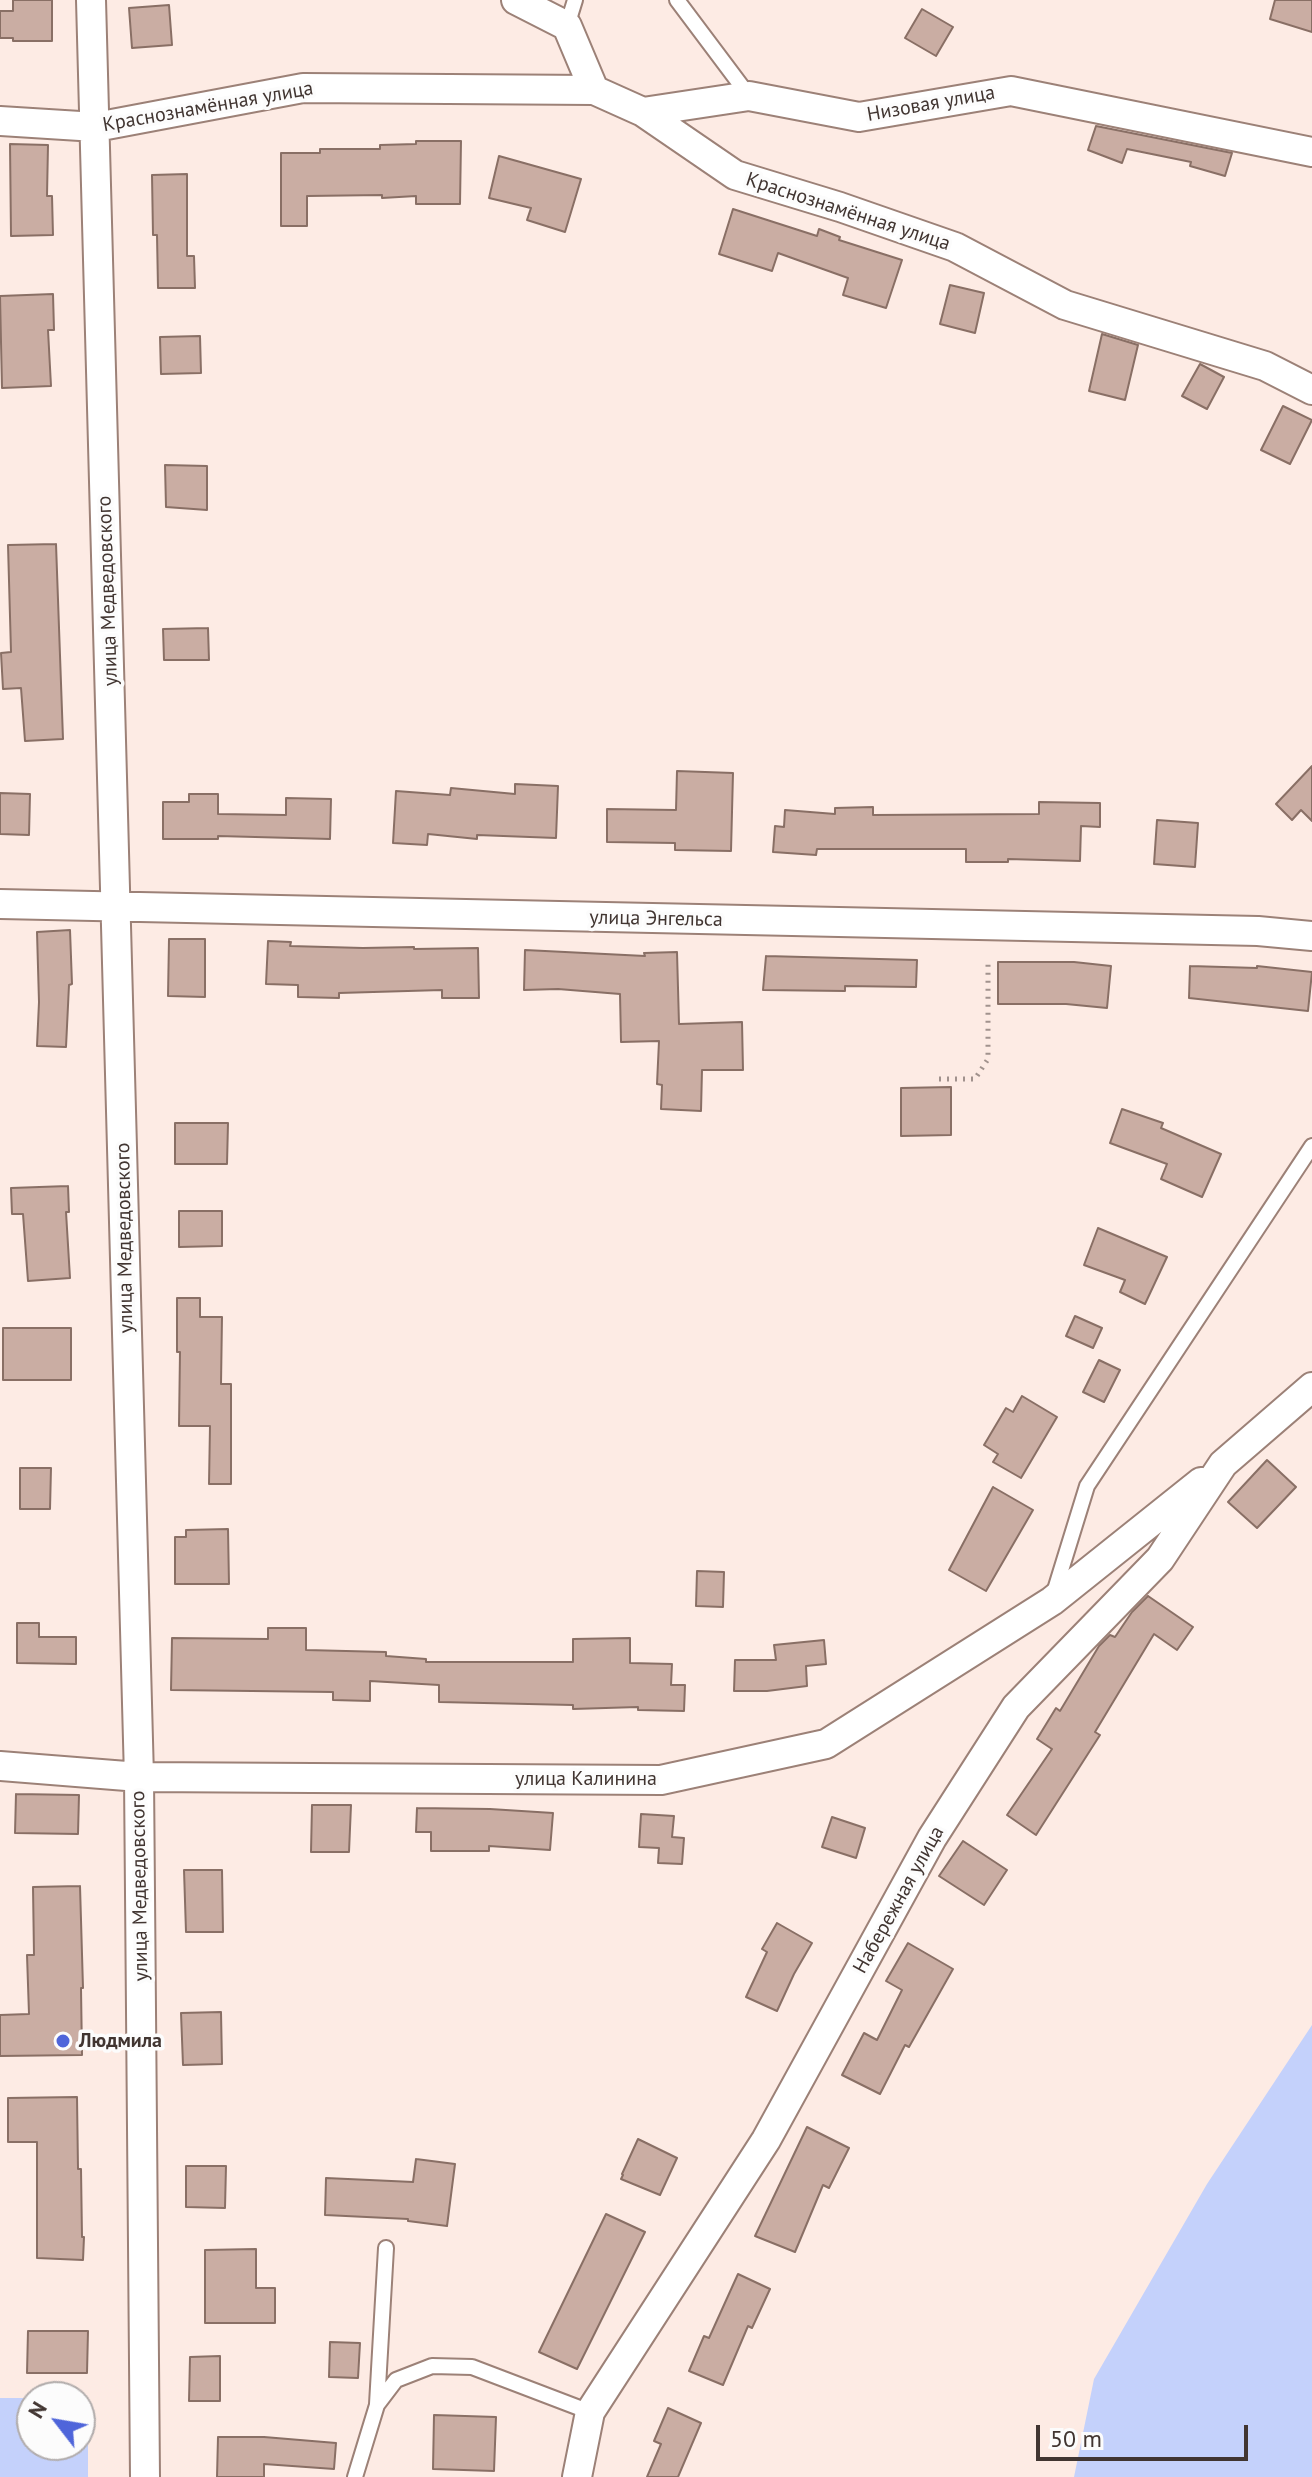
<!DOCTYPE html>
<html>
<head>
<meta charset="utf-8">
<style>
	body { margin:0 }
	#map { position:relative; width:1312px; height:2477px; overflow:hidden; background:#fdebe4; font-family:"PT Sans",sans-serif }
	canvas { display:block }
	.north { position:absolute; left:16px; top:2381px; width:80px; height:80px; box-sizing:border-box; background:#fcfcfc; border:2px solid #b1acab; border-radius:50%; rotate:301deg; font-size:22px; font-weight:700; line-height:32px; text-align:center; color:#413531 }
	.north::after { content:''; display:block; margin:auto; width:28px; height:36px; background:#4f65da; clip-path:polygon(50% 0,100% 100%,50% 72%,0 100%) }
	.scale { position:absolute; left:1036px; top:2425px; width:212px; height:36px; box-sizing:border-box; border:4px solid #413531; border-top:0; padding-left:10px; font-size:24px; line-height:28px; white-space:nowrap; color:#413531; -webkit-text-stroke:6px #fcfcfc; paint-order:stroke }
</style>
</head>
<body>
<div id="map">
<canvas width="1312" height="2477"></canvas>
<div class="north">N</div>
<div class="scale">50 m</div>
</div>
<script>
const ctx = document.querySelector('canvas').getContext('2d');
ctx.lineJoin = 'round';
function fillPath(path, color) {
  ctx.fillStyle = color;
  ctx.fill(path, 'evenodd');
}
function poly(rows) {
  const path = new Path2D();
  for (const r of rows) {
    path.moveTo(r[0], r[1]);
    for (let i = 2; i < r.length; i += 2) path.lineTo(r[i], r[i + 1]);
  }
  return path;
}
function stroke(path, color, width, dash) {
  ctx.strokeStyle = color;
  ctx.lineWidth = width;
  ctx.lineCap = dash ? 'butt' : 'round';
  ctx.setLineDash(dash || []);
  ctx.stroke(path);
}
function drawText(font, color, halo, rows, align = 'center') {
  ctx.font = font + ' "PT Sans",sans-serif';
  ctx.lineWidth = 7;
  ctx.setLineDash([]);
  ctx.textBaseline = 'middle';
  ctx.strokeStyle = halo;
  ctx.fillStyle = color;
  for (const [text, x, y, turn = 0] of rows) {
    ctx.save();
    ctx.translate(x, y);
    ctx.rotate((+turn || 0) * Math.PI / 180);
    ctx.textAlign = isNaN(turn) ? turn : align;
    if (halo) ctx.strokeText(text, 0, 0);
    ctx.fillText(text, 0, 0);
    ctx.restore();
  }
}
fillPath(poly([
	[1312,2025,1312,2477,1074,2477,1094,2379,1207,2184],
	[0,2398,32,2398,32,2445,80,2445,80,2399,88,2400,88,2477,0,2477]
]), '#c4d1fb');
const building = poly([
	[13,0,52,0,52,41,13,41,13,38,0,38,0,11,13,11,13,0],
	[1275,0,1312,0,1312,32,1270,19,1275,0],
	[169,5,172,45,132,48,129,8,169,5],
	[922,9,953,27,936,56,905,38,922,9],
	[1096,126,1232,153,1225,176,1190,166,1191,162,1127,149,1122,163,1088,150,1096,126],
	[416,141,461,141,460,204,416,204,416,196,382,198,382,195,307,196,307,226,281,226,281,153,320,153,320,149,380,149,380,145,416,144,416,141],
	[10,144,48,145,47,196,52,196,53,235,11,236,10,144],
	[499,156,581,179,565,232,527,220,531,208,489,198,499,156],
	[187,174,187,256,194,256,195,288,158,288,157,235,153,235,152,175,187,174],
	[733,209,817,236,819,229,840,237,839,240,902,260,886,308,843,295,848,278,778,253,772,271,719,254,733,209],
	[950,285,984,293,975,333,940,324,950,285],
	[53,294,54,330,48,330,51,386,2,388,0,296,53,294],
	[1102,334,1138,345,1125,400,1089,391,1102,334],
	[200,336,201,373,161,374,160,337,200,336],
	[1200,364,1224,377,1207,409,1182,396,1200,364],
	[1283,406,1312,420,1290,464,1261,450,1283,406],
	[165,465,207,466,207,510,166,507,165,465],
	[56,544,63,739,25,741,21,688,3,689,1,653,11,652,8,545,56,544],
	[208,628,209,660,164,660,163,629,208,628],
	[1312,766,1312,821,1301,810,1292,820,1276,804,1312,766],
	[677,771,733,773,731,851,675,850,675,843,607,842,607,809,676,810,677,771],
	[515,784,558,786,556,838,477,835,477,839,428,834,427,845,393,843,396,791,450,795,451,788,515,794,515,784],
	[0,793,30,794,29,835,0,834,0,793],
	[189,794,218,794,218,814,286,815,286,798,331,799,330,839,218,836,218,839,163,839,163,802,189,802,189,794],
	[1039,802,1100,803,1100,827,1081,826,1080,861,1008,859,1008,862,966,862,966,849,817,849,816,855,773,852,775,826,784,827,785,810,835,814,835,808,873,807,873,815,1039,814,1039,802],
	[1157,820,1198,823,1195,867,1154,864,1157,820],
	[70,930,72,984,69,985,66,1047,37,1046,39,1002,37,932,70,930],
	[169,939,205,939,205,997,168,996,169,939],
	[268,941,291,942,290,946,363,948,414,947,414,949,478,948,479,998,442,998,442,990,339,993,339,998,298,997,298,985,266,984,268,941],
	[525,950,645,956,644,953,677,952,679,1024,742,1022,743,1070,702,1070,701,1111,661,1109,662,1085,657,1084,659,1041,621,1042,620,994,558,989,524,990,525,950],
	[766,956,917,960,916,987,845,986,845,991,763,990,766,956],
	[998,962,1074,962,1111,966,1107,1008,1066,1004,998,1004,998,962],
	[1190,966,1257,968,1257,966,1312,972,1308,1011,1189,998,1190,966],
	[951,1087,951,1135,901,1136,901,1088,951,1087],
	[1122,1109,1163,1123,1161,1128,1221,1154,1202,1197,1161,1179,1167,1164,1110,1143,1122,1109],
	[175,1123,228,1123,227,1164,175,1164,175,1123],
	[68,1186,69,1212,66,1212,70,1278,28,1281,23,1214,12,1214,11,1188,68,1186],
	[179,1211,222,1211,222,1246,179,1247,179,1211],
	[1098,1228,1167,1257,1145,1304,1120,1292,1125,1280,1084,1265,1098,1228],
	[177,1298,200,1298,200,1317,222,1317,221,1384,231,1384,231,1484,209,1484,210,1426,179,1426,180,1352,177,1352,177,1298],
	[1075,1316,1102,1328,1093,1348,1066,1336,1075,1316],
	[3,1328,71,1328,71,1380,3,1380,3,1328],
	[1099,1360,1120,1370,1104,1402,1083,1392,1099,1360],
	[1022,1396,1057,1417,1021,1478,993,1462,998,1454,984,1445,1006,1408,1013,1412,1022,1396],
	[1267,1460,1296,1487,1257,1528,1228,1502,1267,1460],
	[20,1468,51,1468,50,1509,20,1509,20,1468],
	[993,1487,1033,1510,986,1591,949,1570,993,1487],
	[228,1529,229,1584,175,1584,175,1537,186,1537,186,1530,228,1529],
	[697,1571,724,1572,723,1607,696,1606,697,1571],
	[1148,1596,1193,1627,1177,1650,1154,1634,1095,1732,1100,1735,1036,1835,1007,1815,1052,1749,1037,1739,1056,1708,1060,1711,1099,1646,1110,1635,1115,1637,1132,1612,1148,1596],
	[17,1623,39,1623,39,1637,76,1637,76,1664,17,1663,17,1623],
	[268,1628,306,1628,306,1650,386,1652,386,1656,426,1659,426,1662,573,1662,573,1639,630,1638,630,1663,672,1664,671,1685,685,1685,684,1711,638,1710,638,1707,573,1709,573,1705,439,1702,439,1685,370,1681,370,1701,333,1700,333,1692,171,1690,172,1638,268,1639,268,1628],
	[824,1640,826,1664,806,1666,807,1686,767,1691,734,1691,735,1660,776,1660,774,1645,824,1640],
	[16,1794,79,1795,78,1834,15,1833,16,1794],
	[312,1805,351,1805,349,1852,311,1852,312,1805],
	[417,1808,490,1809,553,1813,550,1850,489,1846,489,1851,431,1851,431,1832,416,1832,417,1808],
	[641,1814,674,1816,672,1837,684,1838,682,1864,658,1863,659,1848,639,1847,641,1814],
	[832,1817,865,1828,856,1858,822,1847,832,1817],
	[963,1841,1007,1870,984,1905,939,1876,963,1841],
	[184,1870,222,1870,223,1932,186,1932,184,1870],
	[80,1886,83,1988,81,1988,82,2055,0,2056,0,2015,29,2014,27,1955,34,1955,33,1887,80,1886],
	[777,1923,812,1943,794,1974,777,2011,746,1997,767,1952,762,1949,777,1923],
	[908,1943,953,1969,909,2047,905,2045,880,2094,842,2075,864,2033,877,2040,902,1990,886,1981,908,1943],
	[221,2012,222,2064,183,2065,181,2013,221,2012],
	[77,2097,78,2169,81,2169,82,2237,84,2237,83,2260,37,2258,37,2142,8,2142,8,2098,77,2097],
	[807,2127,849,2148,829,2188,823,2185,795,2252,755,2236,807,2127],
	[638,2139,677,2158,660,2195,621,2179,623,2175,622,2174,638,2139],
	[416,2159,455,2164,447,2226,408,2221,408,2219,325,2215,326,2178,413,2182,416,2159],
	[186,2166,226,2166,225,2208,186,2207,186,2166],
	[606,2214,645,2232,577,2369,539,2352,606,2214],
	[256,2249,256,2288,275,2288,275,2323,205,2323,205,2250,256,2249],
	[738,2274,770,2289,752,2328,748,2326,723,2385,689,2371,704,2336,709,2338,738,2274],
	[28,2331,88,2331,87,2373,27,2373,28,2331],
	[330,2342,360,2343,358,2378,329,2377,330,2342],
	[220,2356,220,2401,189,2401,190,2357,220,2356],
	[668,2408,701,2423,678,2477,647,2477,661,2444,654,2441,668,2408],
	[434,2415,496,2417,494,2471,433,2469,434,2415],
	[218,2437,264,2437,336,2443,334,2469,264,2464,264,2477,217,2477,218,2437]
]);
fillPath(building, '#caada3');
stroke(building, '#896f65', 2);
const service = poly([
	[677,0,749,96],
	[567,26,575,0],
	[1054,1593,1087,1486,1312,1146],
	[377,2404,386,2248],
	[355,2477,377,2405,396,2380,432,2366,472,2367,590,2412]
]);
const minor = poly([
	[91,0,139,1777,145,2477],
	[516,0,567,26,594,90],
	[643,112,749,96,859,117,1011,91,1312,152],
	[0,121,96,127,303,88,594,90,643,112,735,175,840,207,955,247,1065,305,1265,366,1312,390],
	[0,904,1258,931,1312,936],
	[0,1766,139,1777,661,1780,826,1744,1052,1601,1201,1482],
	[577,2477,590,2412,766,2140,932,1838,1016,1707,1160,1559,1223,1464,1312,1387]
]);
stroke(service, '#9c8177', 18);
stroke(minor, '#9c8177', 32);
stroke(poly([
	[939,1079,975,1079,988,1059,988,962]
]), '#a1928d', 5, [2, 6]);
stroke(service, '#fff', 14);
stroke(minor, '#fff', 28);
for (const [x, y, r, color] of [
	[63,2041,8,"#4f65da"]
]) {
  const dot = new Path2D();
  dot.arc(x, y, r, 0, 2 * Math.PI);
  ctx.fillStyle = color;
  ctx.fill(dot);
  stroke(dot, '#fcfcfc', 3);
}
drawText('20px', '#413531', '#fcfcfc', [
	["Низовая улица",931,104,-10],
	["Краснознамённая улица",208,107,-10],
	["Краснознамённая улица",848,212,18],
	["улица Медведовского",108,591,-92],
	["улица Энгельса",656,919,1],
	["улица Медведовского",125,1238,-91],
	["улица Калинина",586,1779],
	["улица Медведовского",140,1886,-91],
	["Набережная улица",899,1900,-61]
]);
drawText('bold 20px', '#413531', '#fcfcfc', [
	["Людмила",79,2041]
], 'left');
</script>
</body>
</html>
